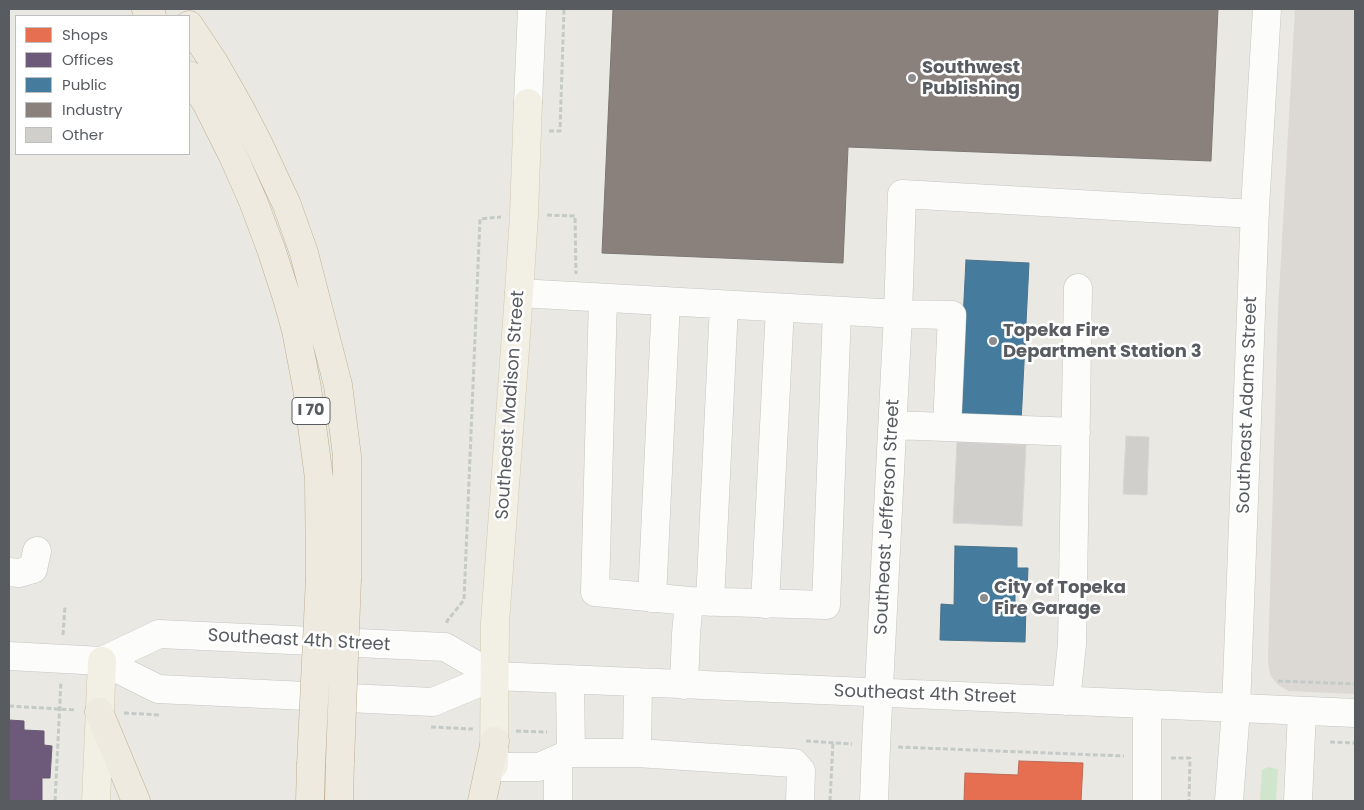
<!DOCTYPE html>
<html>
<head>
<meta charset="utf-8">
<style>
	body { margin:0 }
	#map { position:relative; width:1364px; height:810px; overflow:hidden; background:#e9e8e2; font-family:Poppins,sans-serif }
	canvas { display:block }
	.frame { position:absolute; inset:0; border:10px solid #585c61; pointer-events:none }
	.legend { position:absolute; left:15px; top:15px; width:175px; height:140px; box-sizing:border-box; background:#fff; border:1px solid #bcbec0; margin:0; padding:6px 9px; list-style:none; font-size:15px; color:#585c61 }
	.legend li { display:flex; align-items:center; gap:10px; height:25px }
	.legend b { width:25px; border:1px solid #bcbec0 }
</style>
</head>
<body>
<div id="map">
<canvas width="1364" height="810"></canvas>
<div class="frame"></div>
<ul class="legend">
<li><b style="height:14px;background:#e76f51"></b>Shops</li>
<li><b style="height:14px;background:#6d597a"></b>Offices</li>
<li><b style="height:14px;background:#457b9d"></b>Public</li>
<li><b style="height:14px;background:#8a817c"></b>Industry</li>
<li><b style="height:14px;background:#d0cfcc"></b>Other</li>
</ul>
</div>
<script>
const ctx = document.querySelector('canvas').getContext('2d');
ctx.lineJoin = 'round';
function fillPath(path, color) {
  ctx.fillStyle = color;
  ctx.fill(path, 'evenodd');
}
function poly(rows) {
  const path = new Path2D();
  for (const r of rows) {
    path.moveTo(r[0], r[1]);
    for (let i = 2; i < r.length; i += 2) path.lineTo(r[i], r[i + 1]);
  }
  return path;
}
function stroke(path, color, width, dash) {
  ctx.strokeStyle = color;
  ctx.lineWidth = width;
  ctx.lineCap = dash ? 'butt' : 'round';
  ctx.setLineDash(dash || []);
  ctx.stroke(path);
}
function drawText(font, color, halo, rows, align = 'center') {
  ctx.font = font + ' Poppins,sans-serif';
  ctx.lineWidth = 5;
  ctx.setLineDash([]);
  ctx.textBaseline = 'middle';
  ctx.strokeStyle = halo;
  ctx.fillStyle = color;
  for (const [text, x, y, turn = 0] of rows) {
    ctx.save();
    ctx.translate(x, y);
    ctx.rotate((+turn || 0) * Math.PI / 180);
    ctx.textAlign = isNaN(turn) ? turn : align;
    if (halo) ctx.strokeText(text, 0, 0);
    ctx.fillText(text, 0, 0);
    ctx.restore();
  }
}
fillPath(poly([
	[1295,9,1355,9,1355,694,1288,691,1277,684,1270,675,1268,661,1278,311]
]), '#dcd9d5');
fillPath(poly([
	[1268,767,1278,769,1276,801,1260,801,1262,770]
]), '#d0e6cc');
const shops = poly([
	[1019,761,1083,763,1081,801,964,801,965,773,1018,775,1019,761]
]);
fillPath(shops, '#e76f51');
stroke(shops, '#bc6956', 1);
const offices = poly([
	[9,720,24,721,24,730,44,731,44,745,52,746,50,778,42,778,42,801,9,801,9,720]
]);
fillPath(offices, '#6d597a');
stroke(offices, '#675a72', 1);
const public = poly([
	[966,260,1029,263,1021,423,958,420,966,260],
	[955,546,1017,548,1017,568,1028,568,1027,591,1015,591,1015,605,1026,605,1025,642,940,640,941,604,954,605,955,546]
]);
fillPath(public, '#457b9d');
stroke(public, '#4b728b', 1);
const industry = poly([
	[613,9,1218,9,1211,161,848,147,843,263,602,253,613,9]
]);
fillPath(industry, '#8a817c');
stroke(industry, '#7b7674', 1);
const building = poly([
	[1126,436,1149,437,1147,495,1123,494,1126,436],
	[957,442,1026,445,1022,526,953,523,957,442]
]);
fillPath(building, '#d0cfcc');
stroke(building, '#d8d6d1', 1);
const minor = poly([
	[528,103,532,9],
	[519,293,898,314,952,315,947,427],
	[603,298,595,592,689,601,686,634,684,685],
	[893,425,1076,432],
	[9,572,19,573,33,569,37,551],
	[652,598,666,301],
	[689,601,826,605,837,311],
	[710,602,724,305],
	[765,604,780,308],
	[9,656,102,661,158,689,433,702,495,676,1355,713],
	[102,661,159,634,445,647,495,676],
	[570,680,571,753],
	[1066,701,1072,644,1078,288],
	[1147,705,1147,801],
	[637,753,638,682],
	[494,767,539,767,571,753,637,753,794,763,801,771,800,801],
	[558,801,558,759],
	[874,801,876,746,898,314,902,194,1255,214],
	[1229,801,1236,709,1255,208,1267,9],
	[1298,801,1302,711]
]);
const major = poly([
	[494,765,495,623,519,293,524,215,528,103],
	[96,801,102,661]
]);
const highway = poly([
	[146,9,152,16],
	[189,25,213,61,241,110,259,145,287,205,304,253,338,385,347,456,347,579],
	[189,75,207,104,234,158,253,201,271,249,287,298,296,330,307,388,319,478,320,578],
	[99,712,136,801],
	[310,801,311,765],
	[339,801,340,761],
	[482,801,495,741]
]);
stroke(minor, '#c5c5c3', 29);
stroke(major, '#d1c8af', 29);
stroke(highway, '#c0b090', 29);
stroke(poly([
	[549,131,560,131,564,9],
	[547,215,575,216,576,274],
	[447,623,447,621,464,600,480,219,501,217],
	[63,635,65,606],
	[1278,681,1355,684],
	[9,706,76,710],
	[124,713,160,715],
	[431,727,473,729],
	[516,731,547,732],
	[806,741,852,744],
	[1330,742,1355,743],
	[898,747,1124,756],
	[1171,758,1190,758,1189,801],
	[55,801,61,681],
	[830,801,833,742]
]), '#c4cac6', 3, [5, 2.5]);
stroke(minor, '#fcfcfb', 28);
stroke(major, '#f2efe5', 28);
stroke(highway, '#eeeadf', 28);
const highwayBridge = poly([
	[340,761,347,579],
	[311,765,320,578]
]);
stroke(highwayBridge, '#c0b090', 29, []);
stroke(highwayBridge, '#eeeadf', 28);
for (const [x, y, r, color] of [
	[912,78,5,"#8b8d8e"],
	[993,341,5,"#8b8d8e"],
	[984,598,5,"#8b8d8e"]
]) {
  const dot = new Path2D();
  dot.arc(x, y, r, 0, 2 * Math.PI);
  ctx.fillStyle = color;
  ctx.fill(dot);
  stroke(dot, '#fff', 2);
}
for (const [x, y, w] of [
	[311,411,38]
]) {
  const box = new Path2D();
  box.roundRect(x - w / 2, y - 13.5, w, 27, 4);
  ctx.fillStyle = '#fff';
  ctx.fill(box);
  stroke(box, '#585c61', 1);
}
drawText('bold 16px', '#585c61', null, [
	["I 70",311,411]
]);
drawText('bold 18px', '#585c61', '#fff', [
	["Southwest",922,68],
	["Publishing",922,89],
	["Topeka Fire",1003,331],
	["Department Station 3",1003,352],
	["City of Topeka",994,588],
	["Fire Garage",994,609]
], 'left');
drawText('18px', '#585c61', '#fff', [
	["Southeast Madison Street",511,405,-86],
	["Southeast Adams Street",1248,405,-88],
	["Southeast Jefferson Street",888,517,-87],
	["Southeast 4th Street",299,641,3],
	["Southeast 4th Street",925,695,2]
]);
</script>
</body>
</html>
